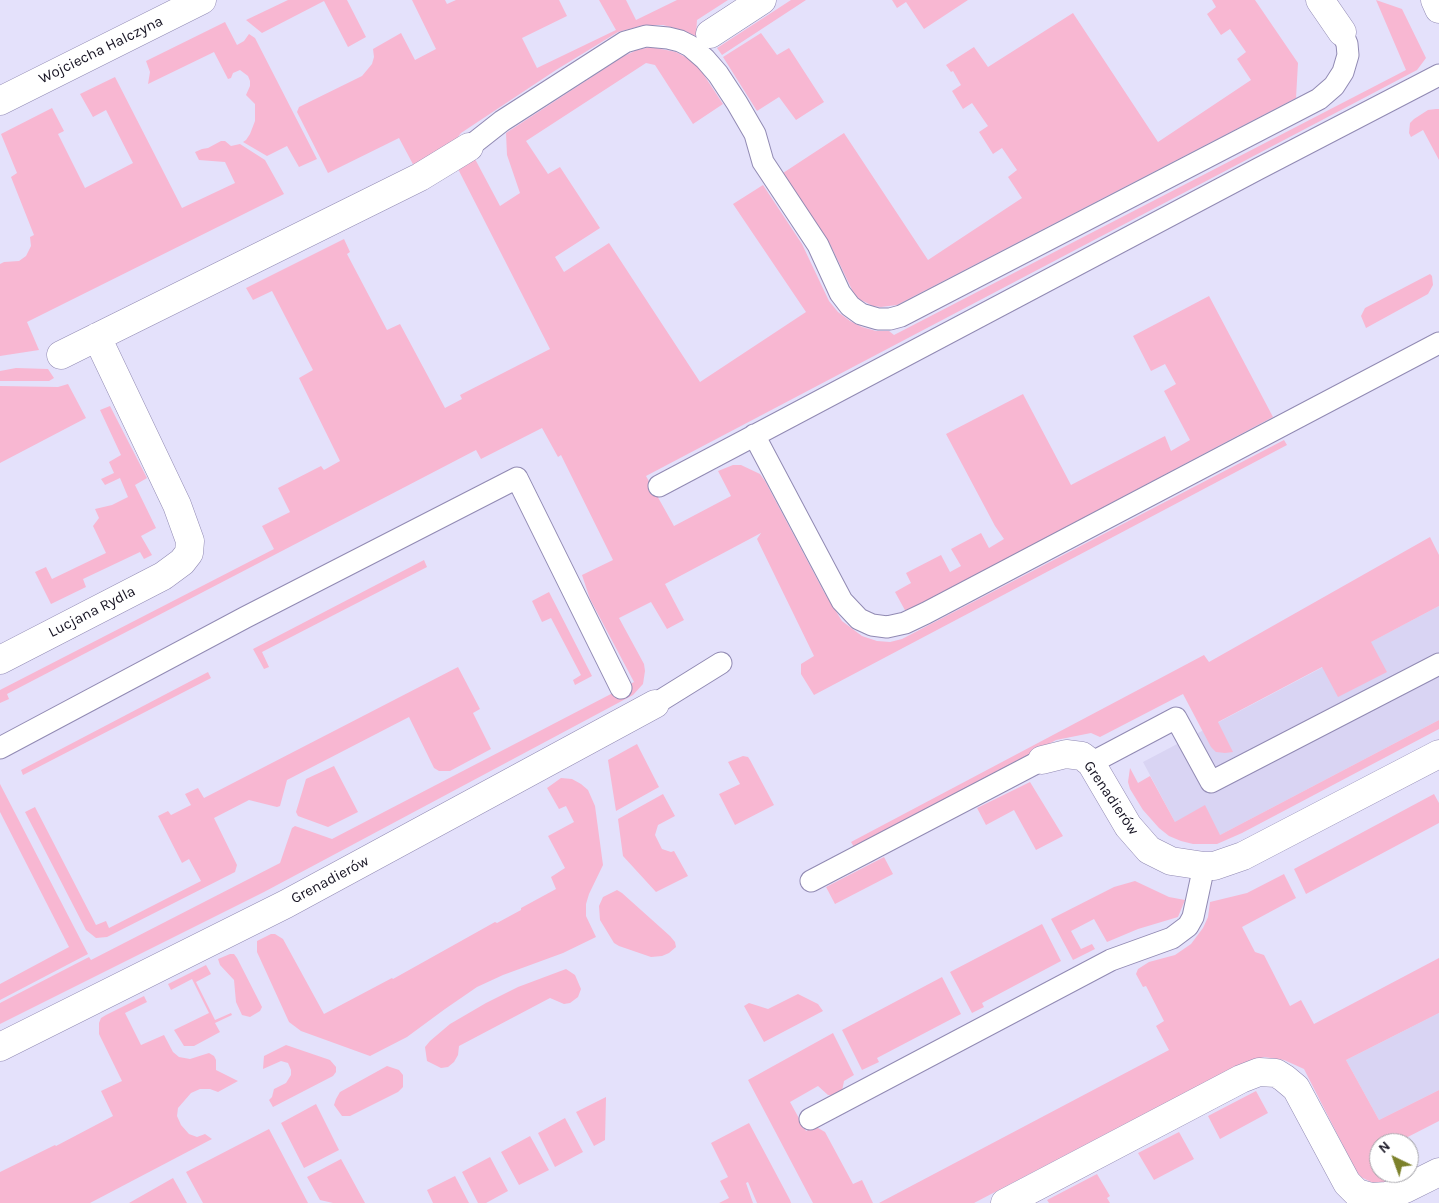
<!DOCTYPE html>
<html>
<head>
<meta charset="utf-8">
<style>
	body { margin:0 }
	#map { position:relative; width:1439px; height:1203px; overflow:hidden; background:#e4e1fb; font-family:Karla,sans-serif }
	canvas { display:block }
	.north { position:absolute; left:1369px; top:1133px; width:50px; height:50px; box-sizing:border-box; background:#fff; border:1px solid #a2a1a7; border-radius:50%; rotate:318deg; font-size:14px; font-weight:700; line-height:20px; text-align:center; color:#161322 }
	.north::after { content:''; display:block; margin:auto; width:18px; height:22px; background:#7c812b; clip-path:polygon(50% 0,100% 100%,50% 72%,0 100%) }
</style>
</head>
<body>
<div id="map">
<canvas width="1439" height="1203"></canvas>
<div class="north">N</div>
</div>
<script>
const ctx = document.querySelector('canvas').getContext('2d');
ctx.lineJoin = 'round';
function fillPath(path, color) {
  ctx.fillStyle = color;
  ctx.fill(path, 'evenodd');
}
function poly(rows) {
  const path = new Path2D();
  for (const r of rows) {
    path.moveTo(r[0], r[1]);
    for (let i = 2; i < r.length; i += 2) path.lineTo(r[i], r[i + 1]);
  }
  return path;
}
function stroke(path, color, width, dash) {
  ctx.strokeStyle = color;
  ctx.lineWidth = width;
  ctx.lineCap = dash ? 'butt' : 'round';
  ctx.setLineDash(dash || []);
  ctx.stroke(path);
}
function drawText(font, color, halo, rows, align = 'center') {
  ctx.font = font + ' Karla,sans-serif';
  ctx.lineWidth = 4;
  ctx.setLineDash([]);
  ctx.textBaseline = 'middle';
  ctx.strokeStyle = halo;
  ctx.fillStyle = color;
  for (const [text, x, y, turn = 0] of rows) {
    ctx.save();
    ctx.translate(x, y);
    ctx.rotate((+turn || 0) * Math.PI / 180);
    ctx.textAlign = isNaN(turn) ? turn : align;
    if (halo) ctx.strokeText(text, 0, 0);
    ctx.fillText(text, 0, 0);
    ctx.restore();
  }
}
fillPath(poly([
	[1439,606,1439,720,1220,835,1175,822,1143,762],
	[1439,1013,1439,1090,1379,1120,1346,1060]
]), '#d9d4f3');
fillPath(poly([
	[288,0,347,0,366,37,348,47,324,1,262,33,246,20],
	[412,0,445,0,447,4,456,0,559,0,567,16,522,38,537,68,616,30,599,0,626,0,636,20,677,0,728,0,697,20,696,36,682,30,663,25,644,25,618,32,556,70,461,133,454,142,415,168,399,138,328,173,297,112,299,107,362,76,372,64,374,57,373,49,401,33,415,60,436,49],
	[791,0,806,0,722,55,717,48],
	[892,0,968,0,924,29,906,2,897,8],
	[1212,0,1255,0,1298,63,1296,98,897,305,881,307,873,306,859,299,854,294,830,244,783,173,844,133,928,260,1022,198,1008,177,1017,170,1002,148,993,154,979,132,988,126,972,103,963,109,952,91,961,85,953,71,951,72,946,65,974,47,988,67,1073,13,1158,142,1251,80,1237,59,1246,52,1230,29,1221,35,1207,14,1216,7],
	[1376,0,1402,9,1426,58,1417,70,646,476,674,526,731,496,718,471,733,465,741,465,760,474,765,481,824,592,842,621,862,636,877,641,890,642,902,639,1284,440,1287,445,814,695,801,674,801,664,814,656,757,539,761,533,665,584,684,620,667,629,651,602,619,618,644,664,645,671,643,684,633,695,264,892,0,1024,0,1003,89,957,91,960,280,863,292,828,295,826,332,839,634,682,590,599,582,575,613,560,561,455,558,457,542,428,481,459,476,450,7,694,9,699,0,703,0,690,274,549,262,526,290,512,278,488,321,466,324,470,340,461,299,378,313,370,272,291,253,300,246,288,344,239,350,252,347,254,387,330,400,324,445,408,462,399,460,395,550,349,458,169,475,159,500,206,520,193,507,155,506,133,624,56,637,50,651,47,676,52,689,59,700,69,723,104,693,124,655,65,646,63,526,141,548,174,560,167,600,228,555,257,564,272,609,243,700,382,806,312,733,204,763,185,802,244,829,301,838,312,850,321,862,327,876,331,889,331,894,335,1406,70],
	[225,22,237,45,244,41,249,34,255,38,317,159,299,167,287,146,267,156,243,142,246,140,250,134,255,121,255,104,246,95,250,86,250,81,248,76,240,70,233,73,231,78,228,79,214,52,148,84,150,72,146,61],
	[761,33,777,55,789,48,824,102,796,120,779,97,757,111,723,57],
	[115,77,182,208,235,183,225,162,199,160,195,152,202,149,208,148,221,141,225,141,231,146,240,144,265,160,284,194,27,322,39,350,0,356,0,264,4,262,19,261,26,256,31,246,30,237,34,235,11,177,17,173,1,134,52,108,64,131,58,134,85,188,133,163,106,110,93,117,80,94],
	[1436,109,1439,109,1439,160,1423,130,1411,137,1409,133,1410,123,1414,119,1428,110],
	[1430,274,1432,276,1433,285,1428,294,1366,328,1361,316,1365,308],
	[1209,296,1273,417,906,612,895,592,911,583,906,573,941,555,950,572,961,566,951,549,981,533,989,548,1004,539,995,526,946,434,1023,394,1071,485,1165,436,1171,451,1190,440,1164,391,1176,384,1165,364,1151,371,1133,336],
	[16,368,48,369,54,378,49,381,0,381,0,371],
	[68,384,86,418,0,463,0,386,58,387],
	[110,406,147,478,135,485,156,528,141,536,152,555,144,559,140,552,83,579,86,587,51,604,35,572,46,567,52,579,106,553,93,526,99,518,95,509,112,505,128,497,120,478,105,485,101,479,114,473,109,462,121,455,100,410],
	[1430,537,1439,555,1439,606,1371,642,1387,672,1338,697,1322,667,1218,722,1233,752,1225,753,1216,752,1211,747,1183,694,1100,737,1091,733,1056,740,854,847,851,842,1204,655,1209,662],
	[424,560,427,567,262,652,269,667,264,669,253,649],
	[549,592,592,676,575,685,573,680,581,675,551,618,542,622,532,601],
	[458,667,480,709,473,713,491,749,450,771,439,771,434,768,409,717,287,780,280,806,277,807,249,800,214,818,237,865,235,872,107,937,96,938,86,930,25,812,35,807,96,925,106,921,109,928,201,881,189,859,182,863,158,816,168,811,171,815,191,805,185,794,198,788,204,798],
	[208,672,211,678,23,775,21,770],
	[1439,720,1439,729,1242,833,1217,844,1193,844,1181,841,1169,836,1159,828,1143,810,1130,789,1128,782,1130,768,1138,783,1150,776,1175,822,1205,805,1220,835],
	[637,744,659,787,616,811,608,760],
	[743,756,748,757,750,760,774,805,735,825,719,794,740,784,728,762],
	[334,766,358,812,328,827,298,816,296,812,306,779],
	[561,778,572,779,581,784,588,790,595,806,603,865,589,894,586,904,586,916,596,937,563,953,503,975,477,987,445,1009,407,1037,370,1056,301,1031,289,1022,257,952,257,941,271,934,275,934,283,939,324,1014,392,978,393,979,495,922,497,923,521,910,521,908,556,889,551,877,565,868,548,836,574,822,566,806,559,809,547,788],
	[1030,782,1063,836,1036,850,1014,810,986,825,977,808],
	[0,784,88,954,0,1000,0,984,69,947,0,812],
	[663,794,675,816,658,825,655,835,662,849,671,852,674,851,688,876,656,892,623,856,618,819],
	[1434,794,1439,803,1439,823,1306,894,1294,869],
	[884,857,893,874,835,904,826,887],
	[1284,874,1296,898,1242,927,1255,952,1264,955,1290,1006,1301,1000,1314,1024,1439,958,1439,1013,1346,1060,1379,1120,1439,1090,1439,1121,1396,1143,1379,1143,1379,1173,1398,1173,1400,1177,1387,1182,1375,1184,1361,1177,1356,1171,1304,1069,1284,1060,1264,1057,1238,1065,974,1203,879,1203,1169,1050,1156,1026,1164,1021,1146,986,1143,987,1136,974,1138,969,1149,962,1175,955,1191,944,1203,928,1208,917,1210,902,1247,893],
	[1135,881,1169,897,1185,900,1178,917,1138,929,1107,942,1094,919,1071,931,1081,949,1092,944,1095,949,1073,960,1051,919,1114,887],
	[617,890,622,893,670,936,675,942,676,947,669,953,662,956,651,957,619,946,614,943,600,920,599,906,603,897],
	[1042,924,1061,961,982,1003,984,1007,972,1013,950,972],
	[230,954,234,954,237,958,262,1007,260,1011,250,1017,242,1015,236,1002,234,980,220,965,218,959],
	[206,965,211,974,196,982,215,1020,231,1013,232,1015,215,1023,220,1032,194,1046,184,1046,174,1030,209,1013,192,979,171,990,168,984],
	[566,969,575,975,581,989,578,997,570,1003,564,1004,550,998,459,1046,458,1055,454,1062,448,1067,441,1068,427,1061,425,1047,430,1041,450,1024,486,1003,518,987],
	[942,977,961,1014,877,1058,879,1062,862,1070,842,1030],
	[798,994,818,1004,823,1011,764,1042,744,1006,749,1003,768,1009],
	[144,996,147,1002,125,1013,141,1045,164,1035,173,1052,179,1057,190,1059,209,1053,214,1056,216,1060,216,1070,238,1081,218,1092,210,1089,200,1089,191,1093,178,1108,177,1116,181,1125,189,1134,197,1137,205,1134,212,1139,90,1203,0,1203,0,1172,55,1145,56,1146,113,1116,101,1091,122,1081,99,1034,99,1023,101,1018,106,1015],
	[833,1033,854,1075,844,1081,842,1091,834,1095,828,1095,818,1086,790,1102,806,1131,813,1127,818,1128,825,1132,853,1184,862,1180,873,1203,813,1203,748,1080],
	[286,1045,330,1060,336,1067,336,1072,333,1076,273,1107,269,1100,272,1097,274,1089,286,1083,291,1075,291,1070,288,1063,281,1061,263,1069,264,1056],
	[387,1066,399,1070,403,1075,403,1087,398,1092,350,1116,342,1116,334,1105,336,1099,340,1092],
	[1256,1091,1268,1113,1220,1139,1208,1116],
	[606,1097,605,1140,594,1146,576,1112],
	[316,1104,339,1150,304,1168,281,1123],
	[565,1118,583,1152,555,1167,538,1133],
	[749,1123,790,1200,791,1203,757,1203,748,1182,746,1183,753,1203,719,1203,729,1198,720,1181,728,1177,711,1143],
	[269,1129,308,1203,203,1203,186,1172],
	[1179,1132,1194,1159,1154,1180,1138,1153],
	[530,1136,549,1170,519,1185,501,1152],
	[490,1157,508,1191,486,1203,478,1203,462,1172],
	[341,1159,365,1203,333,1203,320,1200,307,1177],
	[1097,1174,1110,1196,1107,1198,1110,1203,1049,1203,1047,1200],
	[455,1176,469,1203,433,1203,427,1190],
	[173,1178,187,1203,129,1203]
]), '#f8b7d2');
const service = poly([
	[469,147,502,121,625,42,646,36,668,38,680,41,690,46,705,59,718,74,737,103,755,134,763,162,818,245,840,293,850,306,861,314,878,319,890,319,901,316,1319,99,1334,86,1343,72,1348,55,1347,44,1342,32],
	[754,435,842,601,859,619,872,625,887,627,905,623,926,613,1439,343],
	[659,486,1258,169,1439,75],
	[655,704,721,663],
	[0,748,246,617,517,478,621,688],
	[1091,763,1176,718,1211,782,1439,664],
	[811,881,1042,760],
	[810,1119,1111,960,1172,938,1188,926,1193,917,1204,866]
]);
const minor = poly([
	[1320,0,1342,32],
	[710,34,762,0],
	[0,101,202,0],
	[61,355,420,177,469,147],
	[0,660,163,576,182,562,189,553,190,541,177,505,97,337],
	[1042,760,1066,754,1082,756,1091,763,1128,826,1149,850,1171,861,1204,866,1214,866,1243,856,1439,754],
	[0,1047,286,904,655,704],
	[1005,1203,1241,1079,1259,1072,1276,1073,1284,1078,1296,1088,1347,1183,1357,1193,1371,1197,1387,1196,1405,1189,1439,1172]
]);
const tertiary = poly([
	[1435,0,1439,9]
]);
stroke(service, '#918ab3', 23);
stroke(minor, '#918ab3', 29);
stroke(tertiary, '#918ab3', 29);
stroke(service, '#fff', 21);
stroke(minor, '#fff', 28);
stroke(tertiary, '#fff', 28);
drawText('15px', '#161322', '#fff', [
	["Wojciecha Halczyna",101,50,-26],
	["Lucjana Rydla",92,612,-27],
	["Grenadierów",1111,798,56],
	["Grenadierów",330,880,-28]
]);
</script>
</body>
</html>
